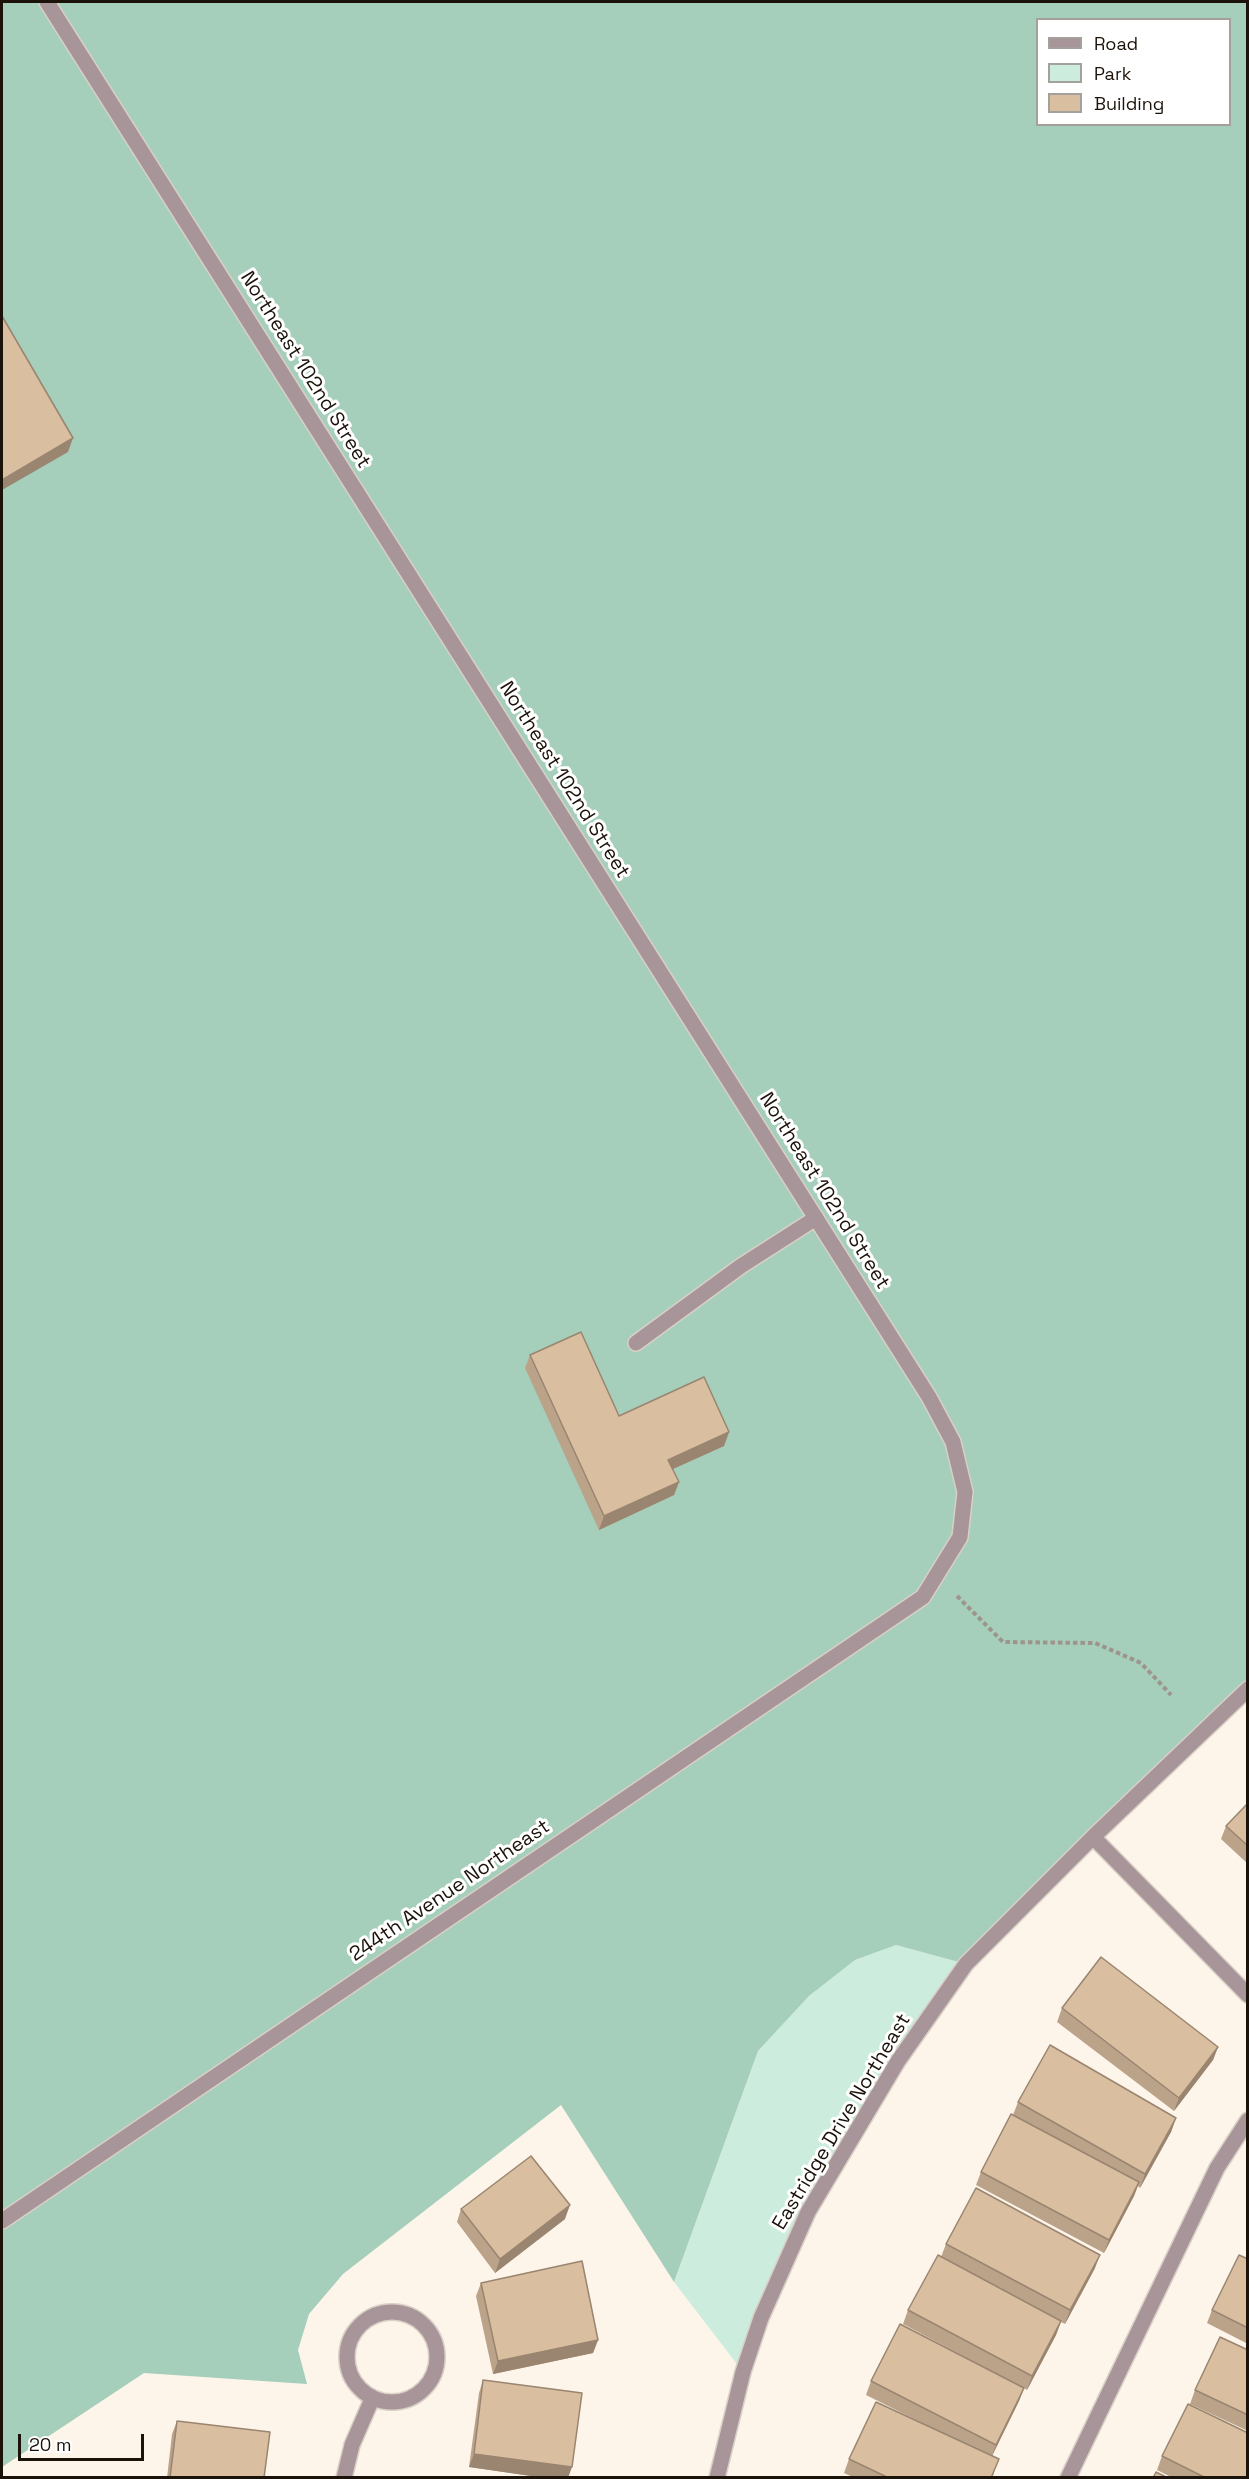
<!DOCTYPE html>
<html>
<head>
<meta charset="utf-8">
<style>
	body { margin:0 }
	#map { position:relative; width:1249px; height:2479px; overflow:hidden; background:#fdf4ea; font-family:"Space Grotesk",sans-serif }
	canvas { display:block }
	.frame { position:absolute; inset:0; border:3px solid #1b130a; pointer-events:none }
	.legend { position:absolute; left:1036px; top:18px; width:195px; height:108px; box-sizing:border-box; background:#fff; border:2px solid #a4a19d; margin:0; padding:8px 10px; list-style:none; font-size:18px; color:#1b130a }
	.legend li { display:flex; align-items:center; gap:12px; height:30px }
	.legend b { width:30px; border:2px solid #a4a19d }
	.scale { position:absolute; left:18px; top:2434px; width:126px; height:27px; box-sizing:border-box; border:3px solid #1b130a; border-top:0; padding-left:8px; font-size:18px; line-height:21px; white-space:nowrap; color:#1b130a; -webkit-text-stroke:4px #fff; paint-order:stroke }
</style>
</head>
<body>
<div id="map">
<canvas width="1249" height="2479"></canvas>
<div class="frame"></div>
<ul class="legend">
<li><b style="height:8px;background:#a89599"></b>Road</li>
<li><b style="height:16px;background:#cceddd"></b>Park</li>
<li><b style="height:16px;background:#dabea0"></b>Building</li>
</ul>
<div class="scale">20 m</div>
</div>
<script>
const ctx = document.querySelector('canvas').getContext('2d');
ctx.lineJoin = 'round';
function fillPath(path, color) {
  ctx.fillStyle = color;
  ctx.fill(path, 'evenodd');
}
function poly(rows) {
  const path = new Path2D();
  for (const r of rows) {
    if (r.length === 3) {
      path.moveTo(r[0] + r[2], r[1]);
      path.arc(r[0], r[1], r[2], 0, 2 * Math.PI);
      continue;
    }
    path.moveTo(r[0], r[1]);
    for (let i = 2; i < r.length; i += 2) path.lineTo(r[i], r[i + 1]);
  }
  return path;
}
function stroke(path, color, width, dash) {
  ctx.strokeStyle = color;
  ctx.lineWidth = width;
  ctx.lineCap = dash ? 'butt' : 'round';
  ctx.setLineDash(dash || []);
  ctx.stroke(path);
}
function drawText(font, color, halo, rows, align = 'center') {
  ctx.font = font + ' "Space Grotesk",sans-serif';
  ctx.lineWidth = 6;
  ctx.setLineDash([]);
  ctx.textBaseline = 'middle';
  ctx.strokeStyle = halo;
  ctx.fillStyle = color;
  for (const [text, x, y, turn = 0] of rows) {
    ctx.save();
    ctx.translate(x, y);
    ctx.rotate((+turn || 0) * Math.PI / 180);
    ctx.textAlign = isNaN(turn) ? turn : align;
    if (halo) ctx.strokeText(text, 0, 0);
    ctx.fillText(text, 0, 0);
    ctx.restore();
  }
}
fillPath(poly([
	[896,1945,966,1964,808,2212,743,2372,674,2282,758,2051,809,1996,855,1960]
]), '#cceddd');
fillPath(poly([
	[2,2,1247,2,1247,1689,966,1964,896,1945,855,1960,809,1996,758,2051,674,2282,561,2105,343,2274,309,2314,298,2350,307,2384,144,2373,2,2467],
	[1038,20,1230,20,1230,124,1038,124]
]), '#a5cebb');
const lane = poly([
	[636,1343,741,1266,816,1218],
	[1068,2478,1217,2168,1248,2120]
]);
const street = poly([
	[1093,1837,1248,1995],
	[2,2221,923,1597,960,1537,965,1492,953,1442,929,1397,47,2],
	[392,2357,45],
	[344,2478,352,2445,372,2399],
	[717,2478,743,2372,761,2318,808,2212,898,2061,966,1964,1093,1837,1248,1689]
]);
stroke(lane, '#d9d0c6', 18);
stroke(street, '#d9d0c6', 18);
stroke(poly([
	[957,1596,1003,1642,1095,1643,1141,1663,1171,1695]
]), '#9d958b', 4, [4.5, 3]);
stroke(lane, '#a89599', 15);
stroke(street, '#a89599', 15);
fillPath(poly([
	[530,1355,619,1416,729,1432,724,1446,673,1469,679,1482,674,1495,599,1530,525,1368],
	[1248,1803,1248,1864,1221,1839,1226,1826],
	[1062,2008,1218,2047,1213,2060,1174,2111,1057,2022],
	[1018,2102,1176,2118,1171,2132,1140,2188,1138,2186,1134,2196,1104,2253,976,2185,981,2172,1013,2115],
	[461,2209,565,2219,495,2273,457,2222],
	[946,2244,1095,2268,1065,2324,1061,2322,1056,2335,1027,2390,1024,2388,1019,2401,992,2456,994,2473,992,2478,855,2478,844,2473,849,2459,924,2424,866,2395,871,2381,997,2374,903,2324,908,2310,941,2257],
	[1248,2259,1248,2344,1207,2323,1212,2310],
	[481,2283,598,2340,593,2353,493,2374,476,2296],
	[1248,2350,1248,2431,1190,2404,1195,2390],
	[483,2380,568,2478,545,2478,469,2467,479,2393],
	[177,2421,264,2478,167,2478,172,2434],
	[1162,2456,1248,2478,1173,2478,1157,2470]
]), '#bba38a');
fillPath(poly([
	[73,438,68,452,2,490,2,480],
	[729,1432,724,1446,664,1473,668,1460],
	[679,1482,674,1495,599,1530,604,1516],
	[1218,2047,1213,2060,1174,2111,1179,2098],
	[1176,2118,1171,2132,1140,2188,1145,2174],
	[1139,2182,1134,2196,1104,2253,1109,2240],
	[570,2205,565,2219,495,2273,500,2259],
	[1100,2255,1095,2268,1065,2324,1070,2310],
	[1061,2321,1056,2335,1027,2390,1032,2376],
	[598,2340,593,2353,493,2374,498,2361],
	[1024,2388,1019,2401,991,2458,996,2445],
	[474,2454,572,2467,568,2478,545,2478,469,2467]
]), '#998570');
const building = poly([
	[2,316,73,438,2,480,2,316],
	[581,1332,619,1416,704,1377,729,1432,668,1460,679,1482,604,1516,530,1355,581,1332],
	[1248,1803,1248,1846,1226,1826,1248,1803],
	[1101,1957,1218,2047,1179,2098,1062,2008,1101,1957],
	[1050,2045,1176,2118,1145,2174,1018,2102,1050,2045],
	[1011,2114,1139,2182,1109,2240,981,2172,1011,2114],
	[531,2156,570,2205,500,2259,461,2209,531,2156],
	[976,2188,1100,2255,1070,2310,946,2244,976,2188],
	[938,2255,1061,2321,1032,2376,908,2310,938,2255],
	[1239,2255,1248,2259,1248,2328,1212,2310,1239,2255],
	[582,2261,598,2340,498,2361,481,2283,582,2261],
	[900,2324,1024,2388,996,2445,871,2381,900,2324],
	[1220,2337,1248,2350,1248,2415,1195,2390,1220,2337],
	[483,2380,582,2393,572,2467,474,2454,483,2380],
	[876,2402,999,2459,991,2478,889,2478,849,2459,876,2402],
	[1188,2404,1248,2433,1248,2478,1206,2478,1162,2456,1188,2404],
	[177,2421,270,2432,264,2478,170,2478,177,2421],
	[1156,2472,1168,2478,1153,2478,1156,2472]
]);
fillPath(building, '#dabea0');
stroke(building, '#998570', 1.5);
drawText('20px', '#1b130a', '#fff', [
	["Northeast 102nd Street",305,370,58],
	["Northeast 102nd Street",564,780,58],
	["Northeast 102nd Street",824,1191,58],
	["244th Avenue Northeast",450,1891,-34],
	["Eastridge Drive Northeast",842,2122,-59]
]);
</script>
</body>
</html>
